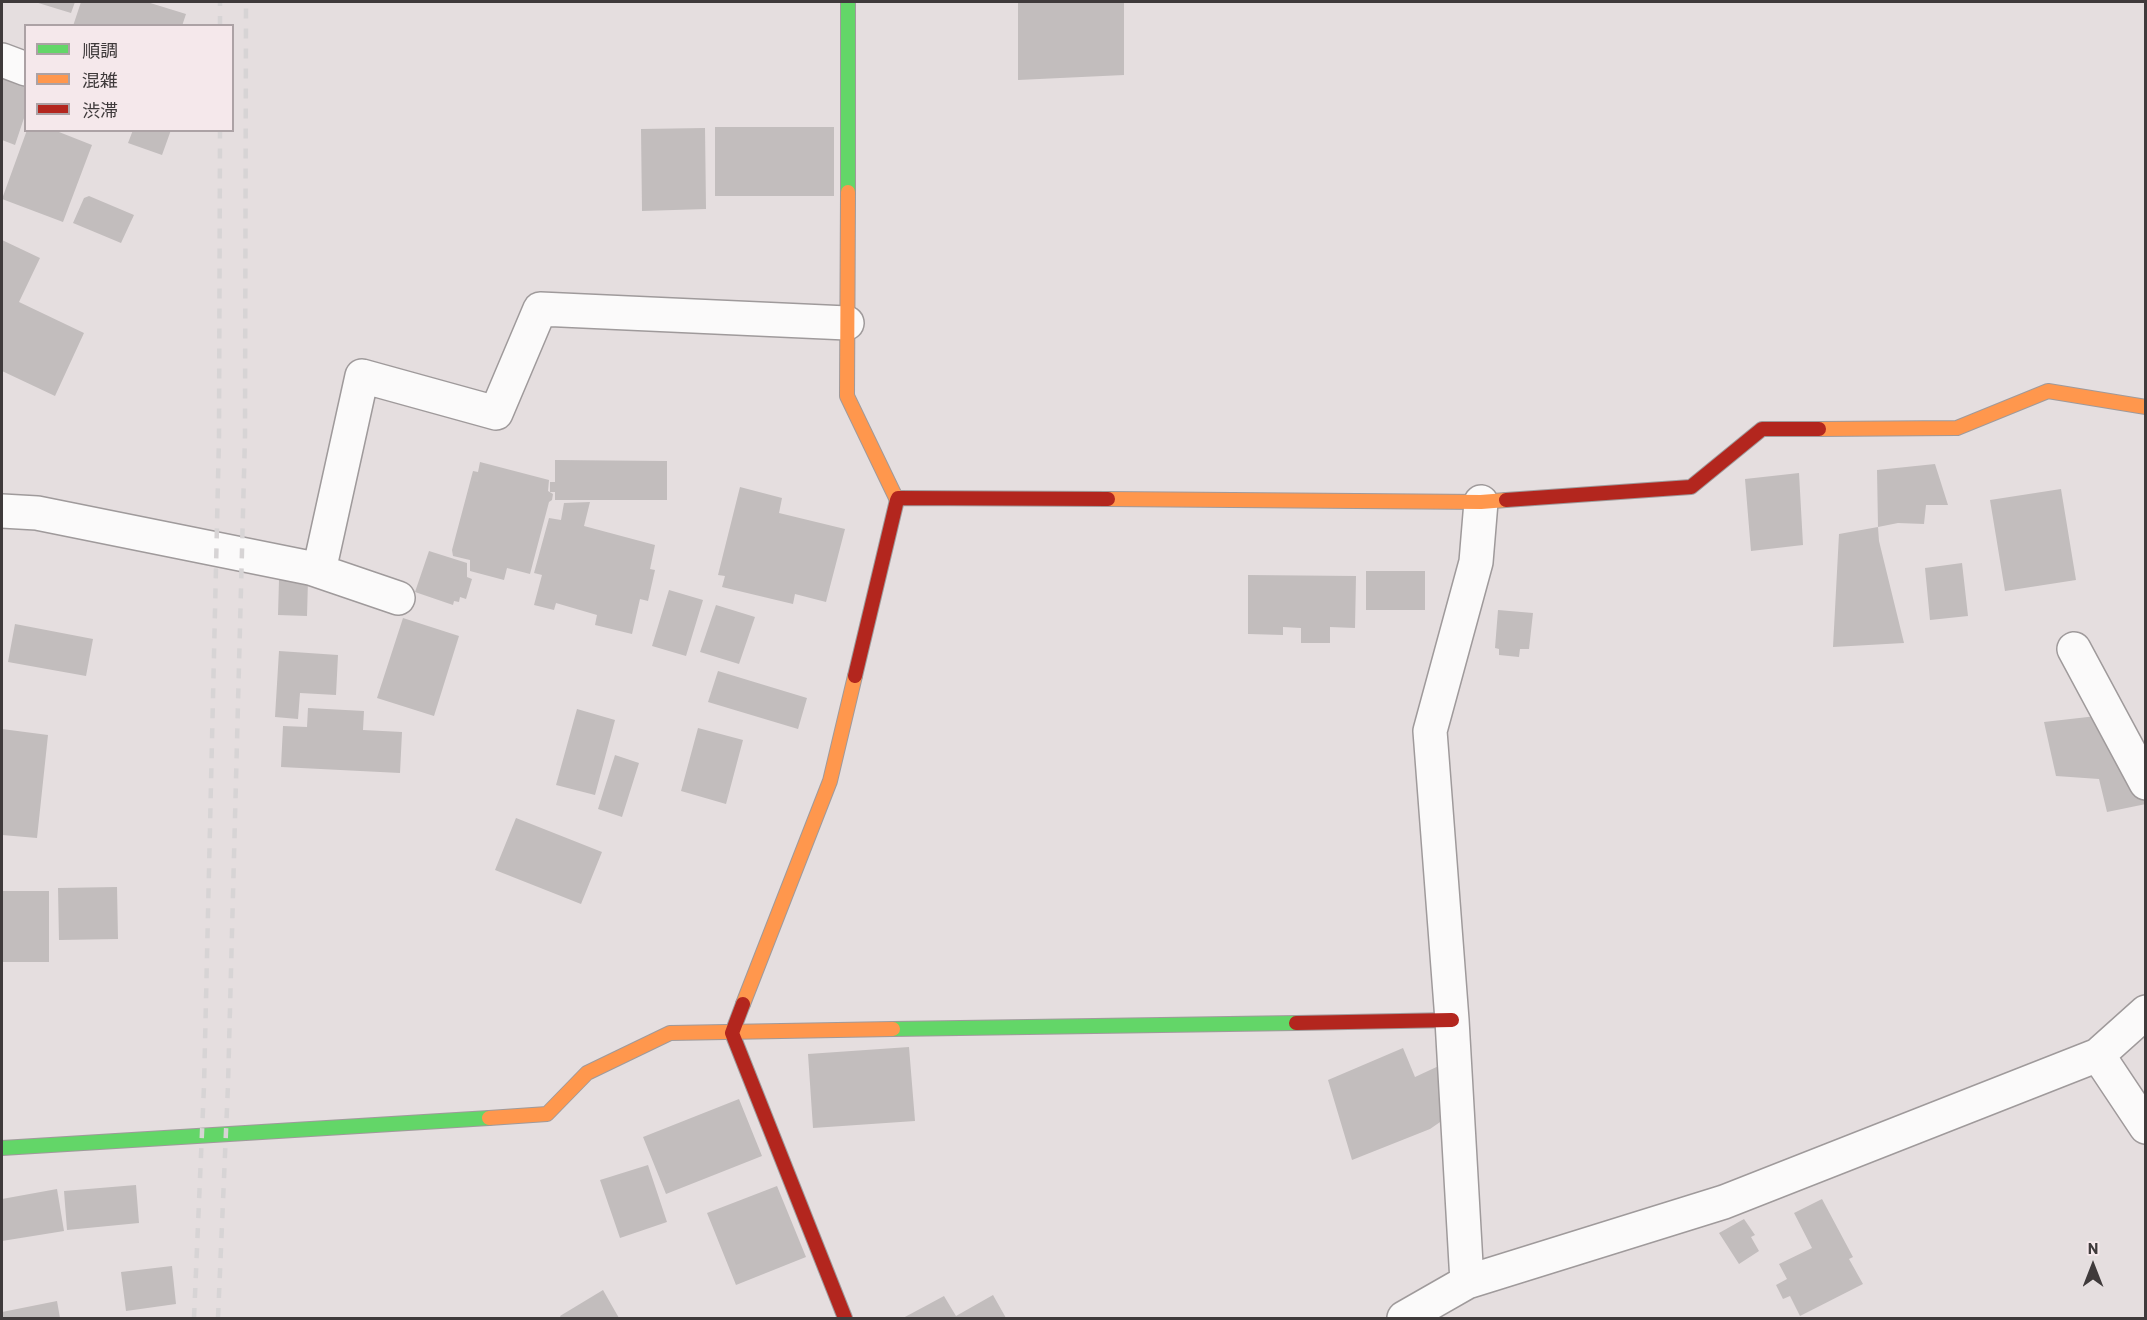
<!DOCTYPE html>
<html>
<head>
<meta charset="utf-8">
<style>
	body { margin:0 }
	#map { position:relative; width:2147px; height:1320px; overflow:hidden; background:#e5dedf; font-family:Barlow,"Noto Sans JP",sans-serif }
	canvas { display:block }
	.frame { position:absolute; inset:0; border:3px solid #3f3a3b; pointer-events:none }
	.legend { position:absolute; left:24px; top:24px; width:210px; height:108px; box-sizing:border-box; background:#f5e8eb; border:2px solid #aca2a5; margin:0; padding:8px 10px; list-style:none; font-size:18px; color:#3f3a3b }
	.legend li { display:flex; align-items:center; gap:12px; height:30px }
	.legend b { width:30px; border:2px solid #aca2a5 }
	.north { position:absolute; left:2063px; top:1236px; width:60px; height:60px; -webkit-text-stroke:4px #f5e8eb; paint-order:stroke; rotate:0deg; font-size:16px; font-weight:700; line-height:24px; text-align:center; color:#3f3a3b }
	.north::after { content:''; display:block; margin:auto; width:21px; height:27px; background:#3f3a3b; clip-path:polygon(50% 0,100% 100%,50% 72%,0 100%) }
</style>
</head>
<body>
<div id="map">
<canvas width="2147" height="1320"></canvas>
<div class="frame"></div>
<ul class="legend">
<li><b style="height:8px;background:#63d668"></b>順調</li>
<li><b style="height:8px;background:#ff974d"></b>混雑</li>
<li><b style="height:8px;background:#b3261e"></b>渋滞</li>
</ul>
<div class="north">N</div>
</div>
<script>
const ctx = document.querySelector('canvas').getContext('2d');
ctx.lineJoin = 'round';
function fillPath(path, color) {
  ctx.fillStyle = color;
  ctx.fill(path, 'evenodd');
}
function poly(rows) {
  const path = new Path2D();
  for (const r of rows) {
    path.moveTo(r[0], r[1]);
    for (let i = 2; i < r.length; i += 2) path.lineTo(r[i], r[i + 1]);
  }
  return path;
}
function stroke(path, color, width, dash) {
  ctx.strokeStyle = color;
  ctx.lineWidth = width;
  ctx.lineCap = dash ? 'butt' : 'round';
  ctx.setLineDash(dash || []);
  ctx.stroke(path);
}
fillPath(poly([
	[35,2,75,2,71,13],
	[81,2,147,2,186,14,182,26,73,26],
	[1018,2,1124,2,1124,75,1018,80],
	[2,76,26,84,26,112,15,145,2,140],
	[715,127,834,127,834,196,715,196],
	[705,128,706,209,642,211,641,129],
	[27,130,60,130,59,132,92,145,63,222,2,199],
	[133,130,171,130,162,155,128,143],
	[89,196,134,215,121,243,73,223,84,198],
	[2,240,40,258,19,302,84,333,55,396,2,371],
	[555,460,667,461,667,500,555,500,555,492,550,492,550,482,555,482],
	[480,462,549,480,548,491,553,494,552,500,549,502,530,574,507,568,504,580,470,571,470,560,453,556,452,550,473,471,478,472],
	[1935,464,1948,505,1926,505,1924,524,1898,523,1878,527,1877,470],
	[1799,473,1803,545,1751,551,1745,479],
	[740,487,782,498,779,513,845,529,826,602,795,594,793,604,722,587,725,576,718,575],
	[2061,489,2076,580,2005,591,1990,500],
	[590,502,584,526,655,545,650,569,655,570,648,601,640,599,632,634,595,625,597,615,556,603,554,610,534,605,542,575,534,573,549,518,561,520,564,503],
	[1878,527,1879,541,1904,643,1833,647,1839,534],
	[429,551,467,563,467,577,472,579,466,599,460,597,459,602,454,601,453,605,415,592],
	[1962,563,1968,616,1930,620,1925,568],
	[1366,571,1425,571,1425,610,1366,610],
	[1248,575,1356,576,1355,628,1330,627,1330,643,1301,643,1301,628,1283,627,1283,635,1248,634],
	[279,580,308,580,307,616,278,615],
	[669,590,703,600,686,656,652,646],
	[716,605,755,617,739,664,700,652],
	[1498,610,1533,613,1529,649,1520,649,1519,657,1499,655,1499,649,1495,648],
	[403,618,459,636,434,716,377,698],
	[15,624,93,639,86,676,8,662],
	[279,651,338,655,336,695,300,693,298,719,275,717],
	[718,671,807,698,798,729,708,702],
	[308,708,364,711,363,730,402,732,400,773,281,767,283,726,307,727],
	[577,709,615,720,595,795,556,785],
	[2123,713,2146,779,2146,804,2107,812,2099,779,2056,776,2044,722],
	[698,728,743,740,726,804,681,791],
	[2,729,48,735,37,838,2,835],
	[615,755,639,763,622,817,598,809],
	[516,818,602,852,581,904,495,870],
	[117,887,118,939,59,940,58,888],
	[2,891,49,891,49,962,2,962],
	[909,1047,915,1121,813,1128,808,1054],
	[1403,1048,1415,1077,1443,1064,1459,1109,1430,1129,1352,1160,1328,1080],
	[739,1099,762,1156,666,1194,643,1137],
	[648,1165,667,1222,620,1238,600,1180],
	[136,1185,139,1223,67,1230,64,1191],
	[777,1186,806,1257,736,1285,707,1213],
	[57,1189,64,1231,2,1241,2,1199],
	[1822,1199,1853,1257,1849,1259,1863,1284,1800,1316,1790,1296,1783,1299,1776,1285,1787,1279,1779,1264,1812,1248,1794,1213],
	[1744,1219,1755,1235,1751,1237,1759,1251,1739,1264,1719,1233],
	[172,1266,176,1304,126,1311,121,1272],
	[603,1290,619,1318,561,1318,560,1316],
	[993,1295,1006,1318,903,1318,944,1296,956,1316],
	[57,1301,60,1318,2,1318,2,1312]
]), '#c2bdbd');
const street = poly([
	[2,60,26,69],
	[2,511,37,513,310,568,398,598],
	[319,571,362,376,496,413,540,309,847,323],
	[2074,649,2146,783],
	[2098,1055,2146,1127],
	[1467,1282,1452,1020,1430,731,1476,562,1481,502],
	[1404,1318,1467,1282,1724,1202,2098,1055,2146,1012]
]);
const fast = poly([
	[848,192,848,2],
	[893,1029,1296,1023],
	[2,1148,489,1118]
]);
const slow = poly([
	[848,192,847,396,897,500],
	[1819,429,1957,428,2048,391,2146,407],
	[1108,499,1481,502,1506,500],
	[743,1004,830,781,855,676],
	[489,1118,547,1114,587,1073,670,1033,893,1029]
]);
const jam = poly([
	[898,498,1108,499],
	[1506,500,1691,487,1762,429,1819,429],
	[855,676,897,500],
	[743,1004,732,1033,845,1318],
	[1296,1023,1452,1020]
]);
stroke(street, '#9f9a9b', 36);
stroke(fast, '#9f9a9b', 16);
stroke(slow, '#9f9a9b', 16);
stroke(jam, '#9f9a9b', 16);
stroke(street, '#fbfafa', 33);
stroke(fast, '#63d668', 14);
stroke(slow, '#ff974d', 14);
stroke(jam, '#b3261e', 14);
stroke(poly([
	[220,26,220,2],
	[194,1318,204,1086,219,438,220,130],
	[218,1318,228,1085,245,436,246,2]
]), '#d7d4d5', 4.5, [10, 10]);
</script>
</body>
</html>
